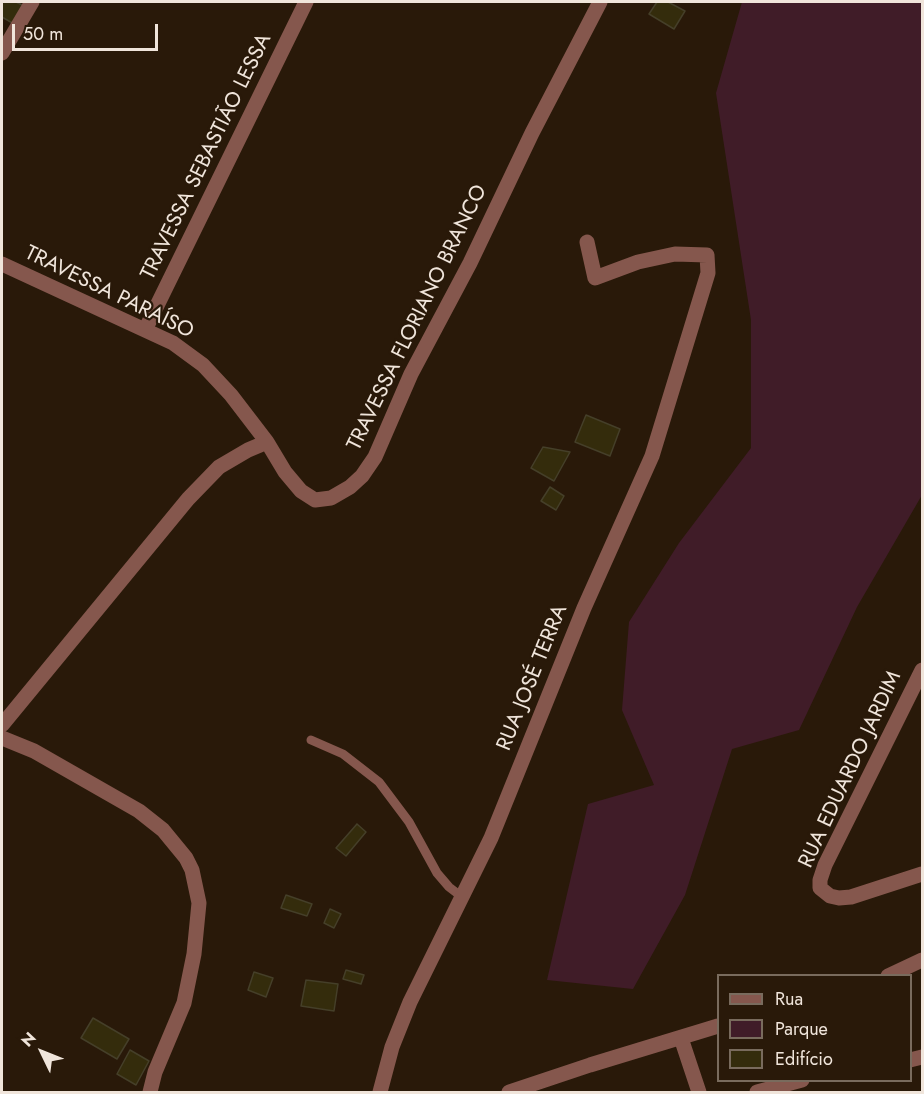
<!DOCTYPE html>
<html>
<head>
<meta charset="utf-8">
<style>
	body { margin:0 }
	#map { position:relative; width:924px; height:1094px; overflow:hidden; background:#291909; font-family:Jost,sans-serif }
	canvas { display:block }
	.frame { position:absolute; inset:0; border:3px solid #f0e5db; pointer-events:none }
	.legend { position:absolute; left:717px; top:974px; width:195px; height:108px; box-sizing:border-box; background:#291909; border:2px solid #796b5d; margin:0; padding:8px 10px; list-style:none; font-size:18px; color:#f0e5db }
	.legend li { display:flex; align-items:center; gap:12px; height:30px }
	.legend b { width:30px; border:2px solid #796b5d }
	.north { position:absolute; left:12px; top:1022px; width:60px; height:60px; -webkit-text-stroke:4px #291909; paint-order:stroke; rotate:313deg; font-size:16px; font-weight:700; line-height:24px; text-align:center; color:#f0e5db }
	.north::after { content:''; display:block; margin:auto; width:21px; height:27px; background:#f0e5db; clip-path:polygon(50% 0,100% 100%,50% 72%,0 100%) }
	.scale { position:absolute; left:12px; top:24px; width:146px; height:27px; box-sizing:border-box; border:3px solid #f0e5db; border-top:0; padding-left:8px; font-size:18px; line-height:21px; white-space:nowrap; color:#f0e5db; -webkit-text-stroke:4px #291909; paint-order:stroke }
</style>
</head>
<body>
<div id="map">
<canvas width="924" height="1094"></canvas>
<div class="frame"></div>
<ul class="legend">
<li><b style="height:8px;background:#85574d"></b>Rua</li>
<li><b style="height:16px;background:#401c28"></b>Parque</li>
<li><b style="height:16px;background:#342c0c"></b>Edifício</li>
</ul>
<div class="north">N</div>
<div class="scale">50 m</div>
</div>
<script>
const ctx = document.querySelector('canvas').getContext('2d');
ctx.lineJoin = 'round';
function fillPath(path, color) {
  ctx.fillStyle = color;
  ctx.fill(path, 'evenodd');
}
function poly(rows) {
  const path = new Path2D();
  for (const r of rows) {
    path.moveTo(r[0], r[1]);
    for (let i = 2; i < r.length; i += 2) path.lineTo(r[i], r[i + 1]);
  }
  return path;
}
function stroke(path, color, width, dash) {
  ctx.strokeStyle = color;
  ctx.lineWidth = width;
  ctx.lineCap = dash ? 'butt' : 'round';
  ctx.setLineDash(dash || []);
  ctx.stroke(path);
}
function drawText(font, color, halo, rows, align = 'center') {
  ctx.font = font + ' Jost,sans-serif';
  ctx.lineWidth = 4.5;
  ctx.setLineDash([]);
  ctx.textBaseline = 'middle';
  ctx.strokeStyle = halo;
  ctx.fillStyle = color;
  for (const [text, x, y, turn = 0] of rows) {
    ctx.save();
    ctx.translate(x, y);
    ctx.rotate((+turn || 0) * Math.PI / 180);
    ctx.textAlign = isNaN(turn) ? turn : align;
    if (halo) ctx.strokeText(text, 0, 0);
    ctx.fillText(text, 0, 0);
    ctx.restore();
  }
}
fillPath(poly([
	[742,2,922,2,922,495,857,607,799,730,732,749,685,895,633,989,547,980,588,804,654,785,622,710,629,622,679,543,751,448,751,320,716,93]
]), '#401c28');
const building = poly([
	[2,2,16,2,24,6,14,24,2,17,2,2],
	[657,2,668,2,685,11,674,29,649,14,657,2],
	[586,415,620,429,610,456,575,442,586,415],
	[543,447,570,452,554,481,531,468,543,447],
	[550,487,564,496,556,510,541,501,550,487],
	[357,824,366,832,346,856,336,848,357,824],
	[286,895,312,904,307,916,281,908,286,895],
	[330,909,341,914,334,928,324,923,330,909],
	[346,970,364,975,361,984,343,979,346,970],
	[254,972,273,978,266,997,248,990,254,972],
	[306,980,338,984,334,1011,301,1006,306,980],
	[93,1018,129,1039,117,1059,81,1038,93,1018],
	[130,1050,149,1061,136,1085,117,1074,130,1050]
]);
fillPath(building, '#342c0c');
stroke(building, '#453f29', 1.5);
stroke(poly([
	[311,740,343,754,379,782,409,822,437,873,449,887,462,897]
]), '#85574d', 9);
stroke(poly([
	[2,53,32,2],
	[2,264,173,343,203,365,231,395,267,442],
	[145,330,306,2],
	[922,670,825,865,820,880,820,888,830,896,839,898,851,897,922,874],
	[2,725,188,499,219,467,248,450,267,442,285,472,301,491,315,500,331,498,350,487,362,476,375,457,411,374,470,263,532,133,600,2],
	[2,738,34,751,139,811,163,830,186,858,192,870,199,903,194,954,184,1003,155,1072,150,1092],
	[888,976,922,960],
	[681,1038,699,1092],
	[910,1060,922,1057],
	[380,1092,392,1047,410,1002,491,838,584,608,652,456,708,273,707,255,675,254,638,262,595,278,587,242],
	[509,1092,590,1065,718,1026],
	[757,1092,802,1080]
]), '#85574d', 15);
drawText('21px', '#f0e5db', '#291909', [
	["TRAVESSA SEBASTIÃO LESSA",207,157,-64],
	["TRAVESSA PARAÍSO",109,293,26],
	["TRAVESSA FLORIANO BRANCO",418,318,-64],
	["RUA JOSÉ TERRA",533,678,-68],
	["RUA EDUARDO JARDIM",851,770,-65]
]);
</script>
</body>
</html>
